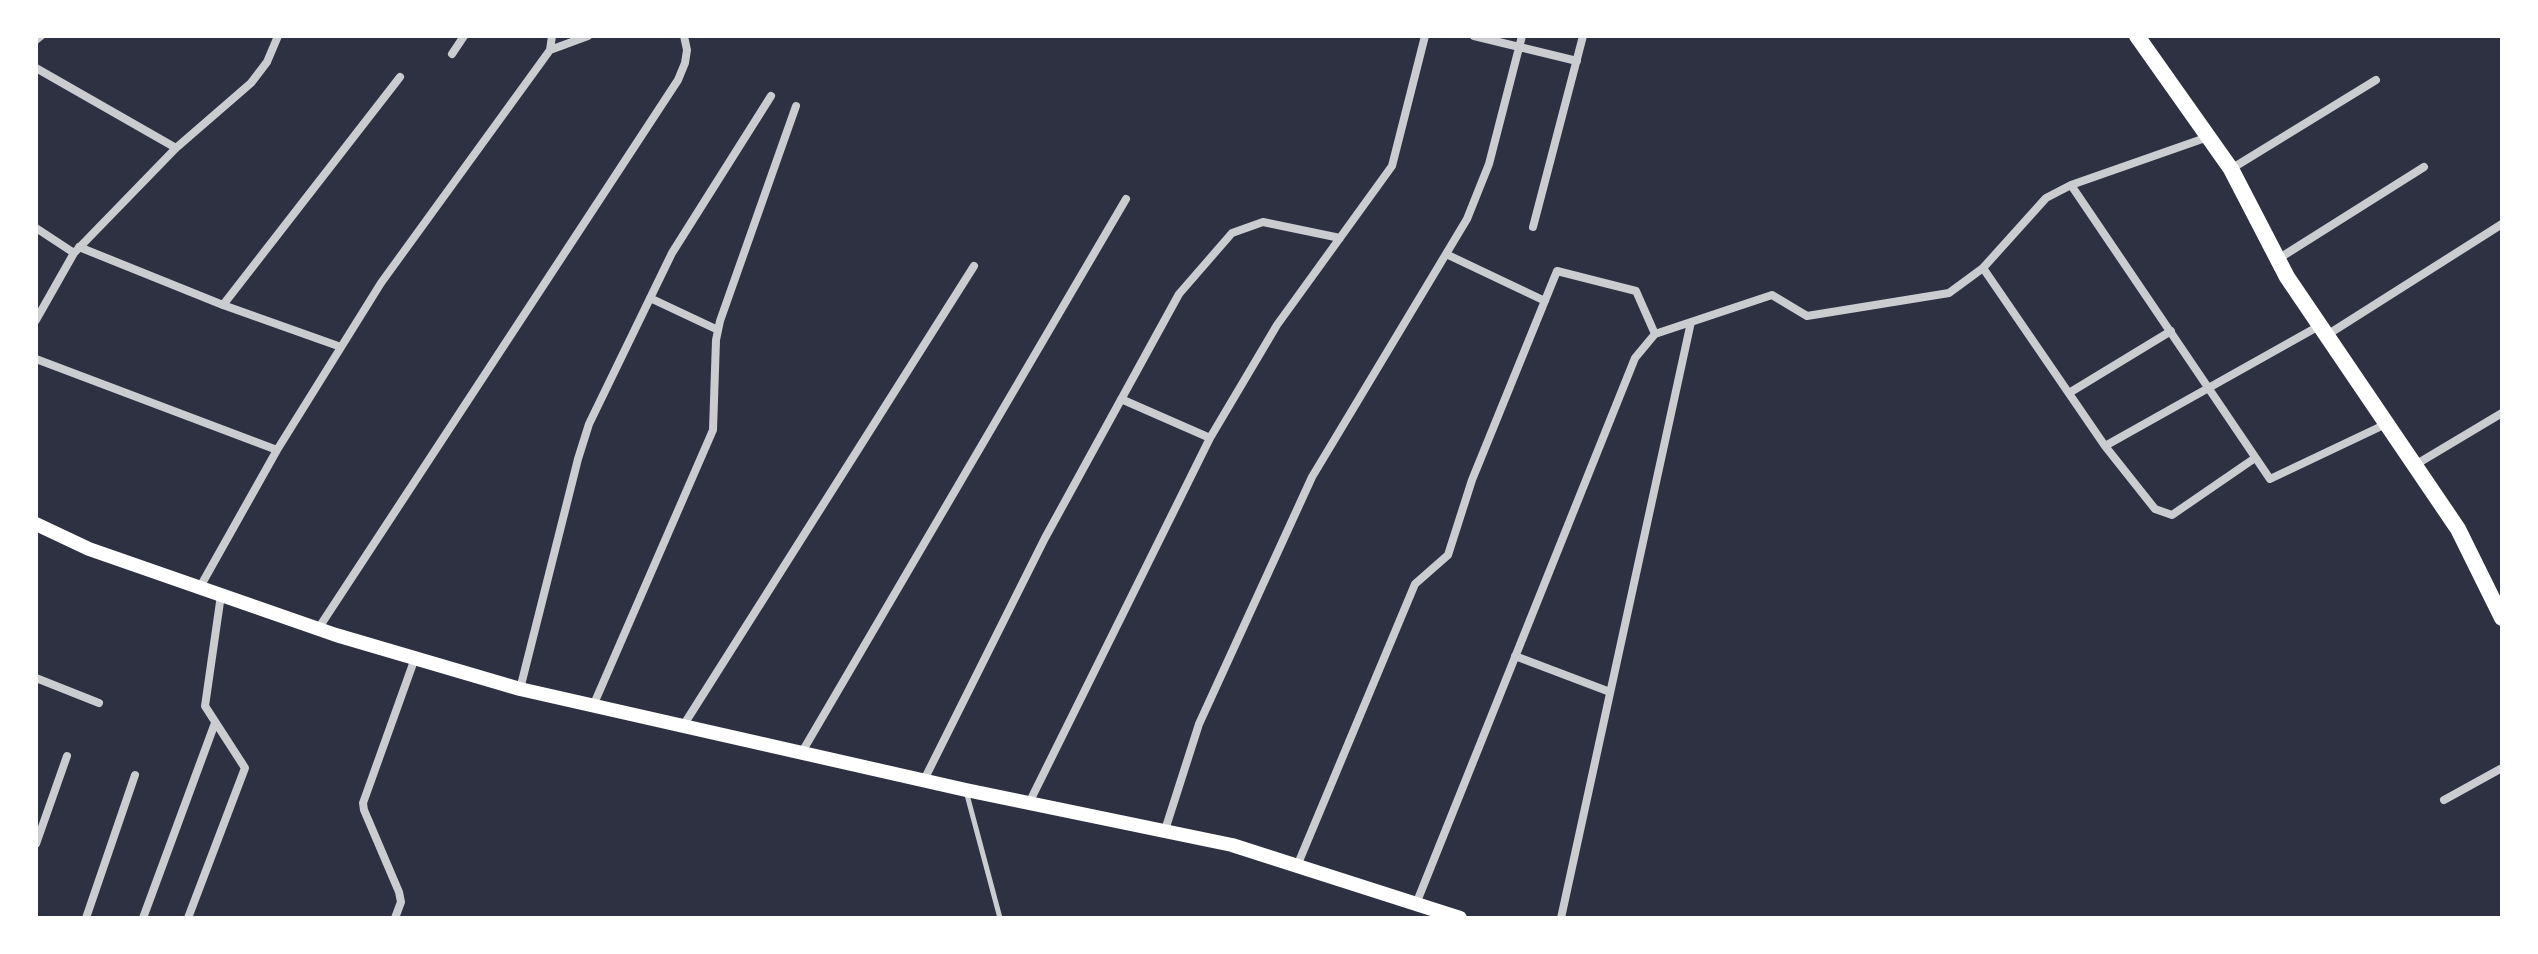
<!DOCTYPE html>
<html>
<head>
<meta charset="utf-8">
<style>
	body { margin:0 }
	#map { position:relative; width:2538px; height:954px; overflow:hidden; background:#2d3142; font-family:Commissioner,sans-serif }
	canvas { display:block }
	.frame { position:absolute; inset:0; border:38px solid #fff; pointer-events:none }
</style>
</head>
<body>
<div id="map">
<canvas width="2538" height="954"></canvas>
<div class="frame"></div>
</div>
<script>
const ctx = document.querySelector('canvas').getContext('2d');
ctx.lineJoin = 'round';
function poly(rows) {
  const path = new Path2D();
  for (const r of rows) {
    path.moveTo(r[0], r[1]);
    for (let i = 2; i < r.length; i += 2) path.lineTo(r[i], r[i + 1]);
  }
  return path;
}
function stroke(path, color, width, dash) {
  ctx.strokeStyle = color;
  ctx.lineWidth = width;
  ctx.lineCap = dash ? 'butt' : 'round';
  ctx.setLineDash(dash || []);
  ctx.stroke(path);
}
stroke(poly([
	[966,791,1000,918]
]), '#caccd0', 5);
stroke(poly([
	[1474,36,1577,61],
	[36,40,41,36],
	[550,50,552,36],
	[452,54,464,36],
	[36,68,176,148],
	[2231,169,2376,80],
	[2071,185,2270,479,2386,424],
	[1533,227,1583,36],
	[36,228,74,253],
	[79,247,223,305,341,347],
	[1446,254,1545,301],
	[2278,259,2424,167],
	[1983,268,2105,446,2155,509,2172,515,2255,458],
	[650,298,718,330],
	[223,305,400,77],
	[36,320,74,253,176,148,251,83,267,62,278,36],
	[2327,335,2502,224],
	[36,359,277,450],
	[2069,393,2171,331],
	[1121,399,1210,438],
	[2105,446,2319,326],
	[2415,465,2502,413],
	[200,587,277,450,381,283,550,50,588,36],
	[318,629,678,80,685,63,687,50,684,36],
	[1515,656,1610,692],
	[36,678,99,703],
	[520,689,578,459,589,424,672,253,771,96],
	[593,706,713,430,716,340,720,321,796,106],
	[683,726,974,266],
	[802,752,1126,199],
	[925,778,1045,538,1179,294,1232,233,1263,222,1340,238],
	[2444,800,2502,768],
	[1030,801,1210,438,1277,325,1392,166,1425,36],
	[1165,830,1199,724,1312,477,1467,219,1489,164,1522,36],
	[36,844,67,756],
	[1297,866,1415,584,1448,555,1472,480,1557,271,1636,291,1655,334],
	[1416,904,1635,358,1655,334,1772,295,1807,316,1949,293,1983,268,2046,198,2071,185,2208,137],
	[86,918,135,775],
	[143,918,215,723],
	[188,918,245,768,205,706,221,595],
	[395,918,401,902,399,892,364,810,363,803,415,658],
	[1561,918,1691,322]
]), '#caccd0', 8);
stroke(poly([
	[36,524,89,549,336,635,520,689,966,790,1232,845,1460,918]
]), '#fff', 14);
stroke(poly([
	[2137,36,2231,169,2287,277,2458,529,2502,618]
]), '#fff', 16);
</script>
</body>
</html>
